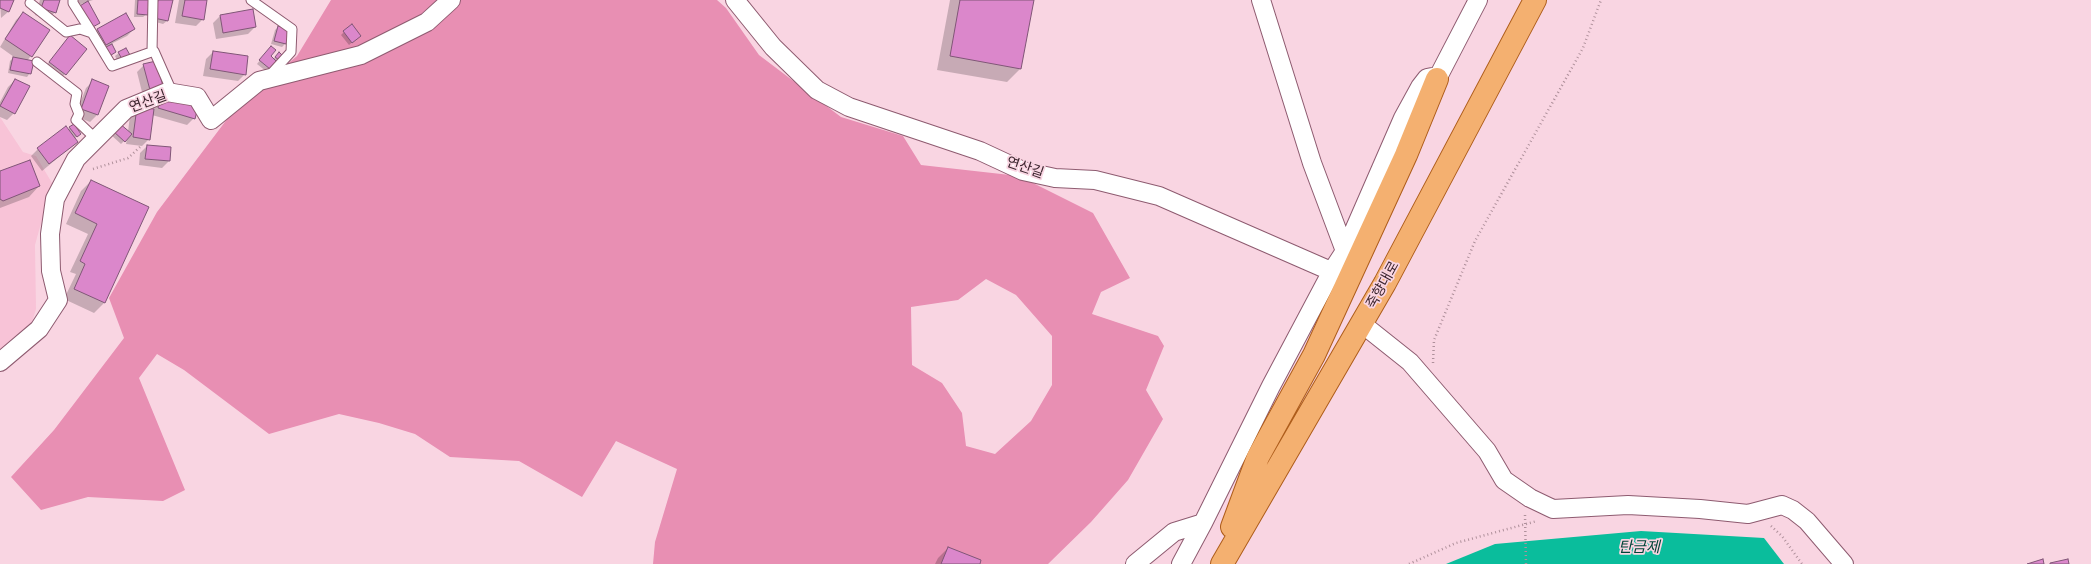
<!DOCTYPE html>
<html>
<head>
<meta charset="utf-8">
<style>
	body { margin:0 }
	canvas { display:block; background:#f9d5e2 }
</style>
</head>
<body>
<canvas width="2091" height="564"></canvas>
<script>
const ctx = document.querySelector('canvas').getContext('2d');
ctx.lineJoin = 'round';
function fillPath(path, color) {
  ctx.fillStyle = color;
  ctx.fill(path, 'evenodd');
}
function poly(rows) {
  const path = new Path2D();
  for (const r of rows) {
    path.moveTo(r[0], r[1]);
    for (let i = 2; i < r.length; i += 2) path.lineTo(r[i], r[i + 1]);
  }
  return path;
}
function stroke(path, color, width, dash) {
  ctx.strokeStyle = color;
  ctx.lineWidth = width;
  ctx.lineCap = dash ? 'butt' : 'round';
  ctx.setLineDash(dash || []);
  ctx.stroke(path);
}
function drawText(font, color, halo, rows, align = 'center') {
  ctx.font = font + ' "Fira Sans","Noto Sans KR",sans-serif';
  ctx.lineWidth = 3.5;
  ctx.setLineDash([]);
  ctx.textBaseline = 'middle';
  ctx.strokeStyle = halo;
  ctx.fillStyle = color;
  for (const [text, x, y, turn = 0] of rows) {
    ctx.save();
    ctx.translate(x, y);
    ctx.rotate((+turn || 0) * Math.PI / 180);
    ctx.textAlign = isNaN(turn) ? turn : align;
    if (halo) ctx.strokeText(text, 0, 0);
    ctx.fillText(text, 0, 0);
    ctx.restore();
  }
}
fillPath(poly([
	[0,117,23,152,36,156,52,183,35,245,36,309,30,329,0,355]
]), '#f8c3d7');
fillPath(poly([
	[331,0,717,0,726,8,759,55,841,117,903,136,921,165,1019,176,1093,213,1130,278,1101,292,1092,314,1158,336,1164,346,1146,390,1163,419,1128,480,1091,522,1048,564,653,564,655,542,677,469,616,441,582,497,519,461,450,457,415,434,379,423,339,414,269,434,184,370,157,354,139,378,185,490,163,501,88,497,41,510,11,477,54,430,124,338,109,298,157,212,240,102,297,56],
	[986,279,1016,295,1052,336,1052,385,1031,421,995,454,966,446,962,413,942,383,912,365,911,307,958,300]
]), '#e88fb3');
fillPath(poly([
	[1641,531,1764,538,1784,564,1446,564,1495,544]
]), '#0abd9c');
fillPath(poly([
	[0,0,13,0,8,12,1,18],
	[40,0,59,0,55,12,48,19,35,15],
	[73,0,93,0,75,6],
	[135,0,148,0,147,14,143,17,134,17],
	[157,0,171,0,167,21,163,24,152,21],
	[179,0,206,0,203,19,196,26,175,23],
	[950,0,1033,0,1020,69,1007,82,937,70],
	[23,13,49,31,27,61,30,73,27,77,8,73,10,61,14,57,0,47,16,20],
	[220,16,255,27,248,34,216,39,213,23],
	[278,27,288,30,285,44,282,47,271,44,275,30],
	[98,29,134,29,127,36,111,44,115,52,105,59,91,36],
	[344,32,356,39,349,45,341,35],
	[70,37,65,74,58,81,43,69],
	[268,50,273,59,275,57,282,56,267,72,257,64],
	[213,52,245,74,238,81,203,76,206,59],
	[119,53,125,58,118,62,115,56],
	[144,65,162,86,143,96,137,72],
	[15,80,14,113,7,120,0,117,0,102,8,87],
	[93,81,97,115,90,122,75,116,86,88],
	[161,97,194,118,187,125,152,115,149,139,142,146,126,144,127,138,121,144,110,134,116,127,128,132,130,115,153,110,154,104],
	[70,128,80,134,74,139,77,142,42,171,31,156,38,149],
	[147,146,169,161,162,168,139,165,140,153],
	[0,173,39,186,29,197,0,208],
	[91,181,148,207,104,303,94,313,64,299,76,274,70,272,88,234,66,224,81,191],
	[948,548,979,564,935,564,938,558]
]), '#0003');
const building = poly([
	[0,0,14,0,9,12,0,8,0,0],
	[44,0,60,0,56,13,41,8,44,0],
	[138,0,149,0,148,15,137,14,138,0],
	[158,0,173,0,168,21,154,18,158,0],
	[185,0,207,0,204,20,182,16,185,0],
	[960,0,1034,0,1021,69,950,56,960,0],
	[88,1,100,23,91,28,78,7,88,1],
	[253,9,256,27,223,33,220,15,253,9],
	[23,12,50,30,32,57,5,39,23,12],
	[126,13,135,29,106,45,97,29,126,13],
	[352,24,361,36,352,43,343,31,352,24],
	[278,26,290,29,286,44,274,41,278,26],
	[70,35,87,49,66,75,49,62,70,35],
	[112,44,116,52,108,57,104,48,112,44],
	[271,46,276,50,271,56,277,62,270,69,259,60,271,46],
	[126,48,130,55,122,59,118,52,126,48],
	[213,51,248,56,246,75,210,69,213,51],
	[279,52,283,56,279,60,275,57,279,52],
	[13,57,34,61,31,74,10,70,13,57],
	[156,61,163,86,150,90,143,64,156,61],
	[15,79,30,86,15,114,0,106,15,79],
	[92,79,109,86,98,115,81,109,92,79],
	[161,96,198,107,195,119,158,108,161,96],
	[137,107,154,109,150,140,133,137,137,107],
	[119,123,132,134,125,142,113,131,119,123],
	[74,124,81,134,77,137,69,127,74,124],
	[66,126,78,142,49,164,37,148,66,126],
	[147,145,171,147,170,161,145,159,147,145],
	[30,160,40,186,3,201,0,199,0,171,30,160],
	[91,180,149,207,105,303,74,289,85,264,80,261,97,224,75,213,91,180],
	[948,547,981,560,980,564,941,564,948,547],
	[2043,559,2044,564,2027,564,2043,559],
	[2068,559,2069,564,2050,564,2050,563,2068,559]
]);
fillPath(building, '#db87cb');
stroke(building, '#805677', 1);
const service = poly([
	[73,0,73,3,92,33],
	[251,0,292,29,291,52,270,75],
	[30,3,66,32,80,29,92,33,112,66,154,51,173,94],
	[152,52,153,0],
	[37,62,77,93,75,104,79,114,76,120,96,139]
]);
const minor = poly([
	[735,0,773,47,817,90,849,107,980,151,1023,171,1055,178,1095,180,1159,196,1349,279],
	[1261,0,1312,163,1345,251],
	[1361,323,1410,362,1487,451,1504,480,1530,498,1553,509,1628,505,1700,509,1748,514,1782,505,1793,510,1807,521,1844,564],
	[0,362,39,329,58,300,51,271,50,234,55,199,76,159,126,109,167,92,197,97,211,120,259,81,361,55,427,22,451,0],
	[1203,523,1271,386,1332,271,1345,251,1403,118,1420,87,1427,78,1432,77,1437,79,1478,0],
	[1135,564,1174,532,1203,523,1181,564]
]);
const primary = poly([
	[1232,527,1258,457,1314,355,1406,155,1437,79],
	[1222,564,1385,283,1535,0]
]);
stroke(service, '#8e5b70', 11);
stroke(minor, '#8e5b70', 20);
stroke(primary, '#ae5d1b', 24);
stroke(poly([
	[93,169,128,158,140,147],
	[1433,363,1434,340,1475,241,1583,48,1601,0],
	[1525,515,1526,564],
	[1771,526,1782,536,1802,564],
	[1409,564,1456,543,1537,521]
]), '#af909b', 2.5, [1, 3]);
stroke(service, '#fff', 9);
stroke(minor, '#fff', 18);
stroke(primary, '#f4b070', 22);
drawText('14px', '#3a242d', '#f9d5e2', [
	["연산길",148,102,-20],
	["연산길",1025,168,19],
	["죽향대로",1383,285,-61]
]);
drawText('italic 15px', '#004437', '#f9d5e2', [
	["탄금제",1639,548]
]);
</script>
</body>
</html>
